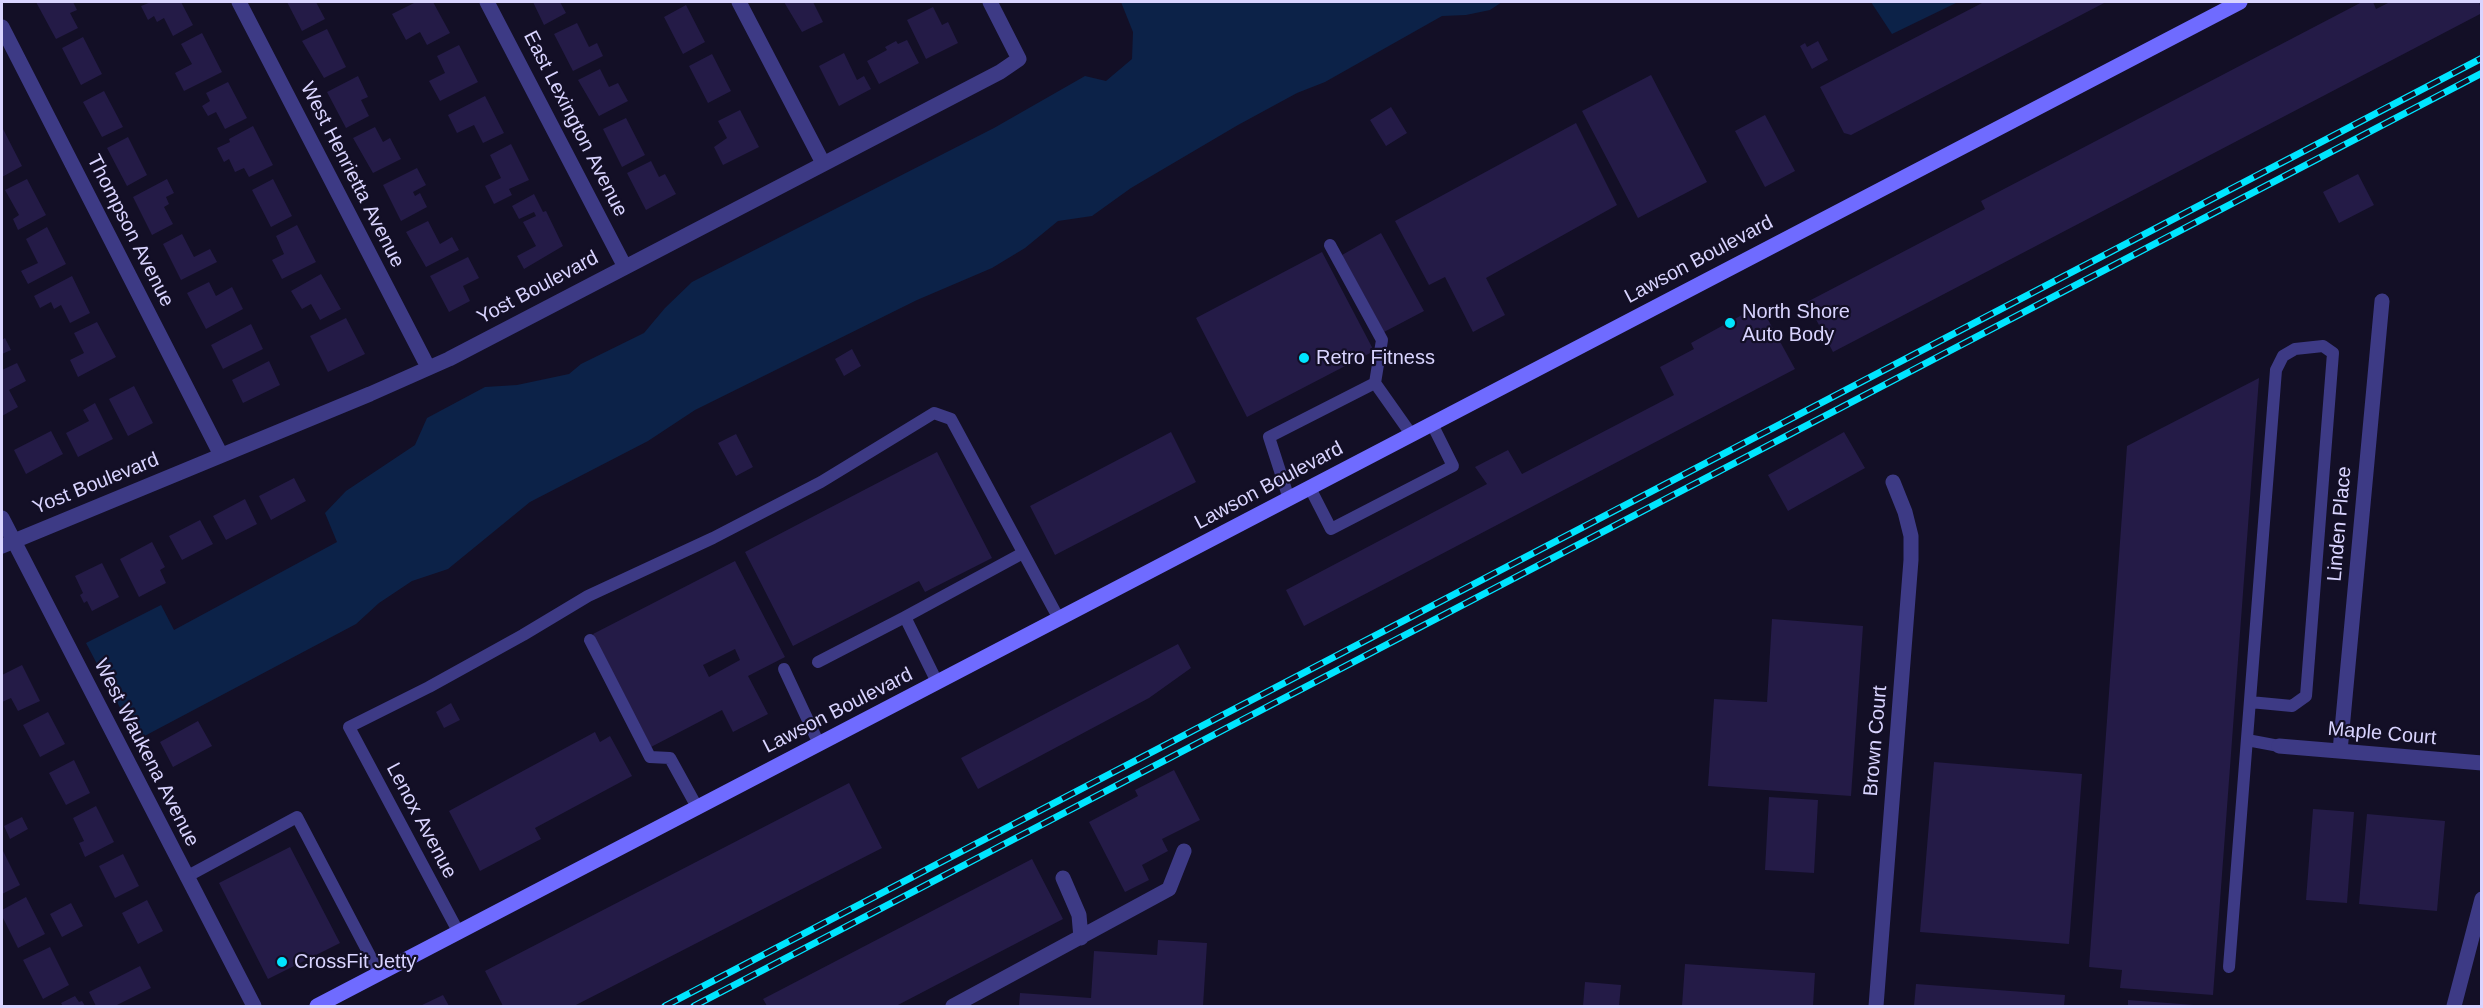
<!DOCTYPE html>
<html>
<head>
<meta charset="utf-8">
<style>
	body { margin:0 }
	#map { position:relative; width:2483px; height:1008px; overflow:hidden; background:#130f26; font-family:Helvetica,sans-serif }
	canvas { display:block }
	.frame { position:absolute; inset:0; border:3px solid #d9d4ff; pointer-events:none }
</style>
</head>
<body>
<div id="map">
<canvas width="2483" height="1008"></canvas>
<div class="frame"></div>
</div>
<script>
const ctx = document.querySelector('canvas').getContext('2d');
ctx.lineJoin = 'round';
function fillPath(path, color) {
  ctx.fillStyle = color;
  ctx.fill(path, 'evenodd');
}
function poly(rows) {
  const path = new Path2D();
  for (const r of rows) {
    path.moveTo(r[0], r[1]);
    for (let i = 2; i < r.length; i += 2) path.lineTo(r[i], r[i + 1]);
  }
  return path;
}
function stroke(path, color, width, dash) {
  ctx.strokeStyle = color;
  ctx.lineWidth = width;
  ctx.lineCap = dash ? 'butt' : 'round';
  ctx.setLineDash(dash || []);
  ctx.stroke(path);
}
function drawText(font, color, halo, rows, align = 'center') {
  ctx.font = font + ' Helvetica,sans-serif';
  ctx.lineWidth = 4.5;
  ctx.setLineDash([]);
  ctx.textBaseline = 'middle';
  ctx.strokeStyle = halo;
  ctx.fillStyle = color;
  for (const [text, x, y, turn = 0] of rows) {
    ctx.save();
    ctx.translate(x, y);
    ctx.rotate((+turn || 0) * Math.PI / 180);
    ctx.textAlign = isNaN(turn) ? turn : align;
    if (halo) ctx.strokeText(text, 0, 0);
    ctx.fillText(text, 0, 0);
    ctx.restore();
  }
}
fillPath(poly([
	[1121,2,1502,2,1490,10,1466,15,1442,16,1325,82,1297,93,1238,125,1131,188,1092,216,1058,221,1025,248,992,268,917,300,695,410,648,441,530,502,448,569,412,581,379,603,356,624,137,740,86,643,161,605,174,630,337,542,325,513,346,491,415,445,427,418,485,387,517,385,569,374,581,364,644,333,665,308,692,282,994,128,1085,76,1106,81,1132,59,1133,32],
	[1871,2,1958,2,1892,34]
]), '#0c2248');
fillPath(poly([
	[36,2,73,2,77,10,70,13,78,28,56,39],
	[151,2,181,2,193,25,173,36,164,18,157,22,154,16,148,20,141,6],
	[287,2,316,2,325,19,302,31],
	[416,2,433,2,450,33,427,45,420,32,406,40,392,14],
	[533,2,560,2,566,13,544,25],
	[784,2,813,2,823,22,802,32],
	[1984,2,2106,2,1851,135,1844,133,1820,87],
	[2362,2,2373,2,2376,9,2390,2,2479,2,2482,13,1833,352,1807,302,1985,209,1981,201],
	[686,5,705,42,683,54,664,17],
	[933,7,942,25,948,22,958,43,926,59,907,20],
	[577,23,589,47,597,43,603,56,573,71,554,34],
	[327,29,346,67,324,78,302,41],
	[202,33,222,72,184,91,175,73,192,64,181,44],
	[83,37,102,74,81,85,62,48],
	[907,40,919,63,879,84,867,61,887,50,885,47,896,41,898,44],
	[1818,41,1828,60,1812,69,1800,46,1805,43,1807,47],
	[459,45,478,82,440,101,429,81,445,73,437,56],
	[844,53,857,80,864,76,871,89,839,106,819,66],
	[712,54,731,91,708,103,689,66],
	[600,69,609,87,618,83,628,101,599,116,578,80],
	[1651,75,1707,182,1638,218,1582,111],
	[358,76,368,97,361,100,369,116,346,128,327,92],
	[228,82,247,118,225,129,216,112,208,116,202,106,210,101,206,93],
	[104,91,123,127,102,137,83,102],
	[485,96,504,133,483,143,474,125,457,133,448,115],
	[1391,107,1407,133,1386,146,1370,120],
	[740,110,759,147,723,165,714,147,727,138,718,121],
	[1765,115,1795,171,1765,187,1735,131],
	[626,118,645,155,622,167,603,129],
	[1576,123,1617,205,1486,278,1505,315,1473,332,1445,277,1429,285,1395,221],
	[253,126,273,165,249,177,244,168,235,172,229,159,224,162,217,148,230,142,229,139],
	[2,127,22,166,2,177],
	[375,127,383,142,390,138,401,159,373,173,353,138],
	[128,137,147,175,127,186,107,148],
	[511,144,529,180,509,189,512,195,494,204,485,186,501,178,490,155],
	[651,161,659,177,665,174,676,194,646,210,627,173],
	[417,168,426,185,413,192,415,196,420,193,427,207,401,221,383,185],
	[2358,174,2374,205,2339,223,2323,192],
	[27,179,46,215,18,230,13,219,19,215,5,190],
	[167,179,174,193,166,197,169,204,164,207,173,224,152,235,133,197],
	[273,179,292,216,271,227,252,190],
	[534,194,543,212,546,211,563,246,524,269,517,256,536,246,523,222,536,216,534,212,519,219,512,206],
	[428,221,440,244,452,237,459,250,426,267,406,232],
	[297,225,316,262,282,279,272,260,284,254,276,236],
	[47,227,66,264,28,284,21,271,38,263,26,239],
	[1381,233,1424,311,1384,332,1342,255],
	[182,234,194,257,210,249,217,262,181,280,163,244],
	[1322,252,1374,351,1247,417,1196,318],
	[468,257,479,278,463,286,470,301,449,312,430,276],
	[321,274,341,309,320,320,311,304,302,309,291,291],
	[72,276,90,313,70,323,61,305,54,309,51,302,40,308,34,296],
	[209,282,216,296,232,287,243,309,206,329,187,293],
	[1760,305,1795,369,1304,626,1286,590,1487,484,1475,467,1508,450,1522,474,1674,395,1660,367,1694,349,1691,343],
	[346,318,365,354,328,372,310,336],
	[97,322,116,357,78,377,70,360,84,353,74,333],
	[251,324,263,349,223,369,211,345],
	[5,338,11,350,2,354,2,340],
	[852,349,861,366,844,376,835,359],
	[269,361,280,385,243,403,232,380],
	[17,363,26,381,9,390,18,407,2,416,2,370],
	[2259,378,2213,995,2120,988,2122,970,2089,967,2127,446],
	[134,386,153,423,128,436,109,399],
	[95,403,113,439,78,457,66,433,89,421,83,410],
	[51,431,63,454,26,474,14,450],
	[1171,432,1196,482,1055,555,1030,506],
	[1844,432,1865,468,1788,511,1768,475],
	[736,434,753,467,736,476,718,443],
	[937,452,992,558,925,592,919,581,793,646,745,552],
	[294,478,306,501,271,520,259,496],
	[245,499,257,524,226,540,213,516],
	[200,520,213,544,182,560,169,536],
	[152,542,165,567,160,570,166,583,139,597,120,559],
	[735,561,785,657,748,676,768,714,733,732,722,710,651,747,593,634],
	[735,649,740,660,709,677,703,665],
	[102,563,119,597,92,611,87,601,84,603,80,595,83,593,75,576],
	[1772,619,1863,626,1851,796,1708,786,1714,699,1767,702],
	[1178,644,1191,668,1149,698,978,789,961,758],
	[22,665,40,701,18,711,11,698,2,702,2,675],
	[451,703,460,720,444,728,436,712],
	[48,712,65,744,40,757,23,725],
	[198,721,212,746,173,767,160,742],
	[595,732,600,742,610,736,632,776,535,828,541,839,480,871,449,811],
	[74,760,90,793,66,805,49,773],
	[1934,762,2082,774,2069,944,1920,932],
	[1174,770,1200,820,1162,839,1168,851,1142,865,1149,880,1125,892,1089,822,1138,796,1135,790],
	[849,783,882,848,574,1006,503,1006,485,971],
	[1769,797,1818,800,1814,873,1765,870],
	[96,806,114,842,85,857,79,843,84,841,73,818],
	[2313,809,2354,812,2347,903,2306,900],
	[2367,814,2445,821,2437,911,2359,904],
	[22,817,28,829,10,839,4,826],
	[290,847,340,943,268,979,219,883],
	[2,849,20,885,2,894],
	[123,854,139,886,115,898,99,866],
	[1032,859,1063,919,896,1006,767,1006,763,999],
	[26,897,45,934,18,948,2,916,2,910],
	[147,900,163,931,138,944,122,913],
	[71,903,83,926,62,937,50,914],
	[1158,940,1207,943,1203,1006,1019,1006,1020,993,1091,998,1094,951,1157,955],
	[50,947,69,985,43,999,23,960],
	[1685,964,1815,973,1813,1006,1682,1006],
	[140,966,151,988,115,1006,96,1006,89,992],
	[1585,982,1621,985,1619,1006,1583,1006],
	[1916,984,2065,995,2064,1006,1914,1006],
	[443,995,449,1006,420,1006],
	[75,996,79,1002,82,1001,85,1006,63,1006,61,1003],
	[2128,1000,2194,1005,2194,1006,2128,1006]
]), '#241b47');
stroke(poly([
	[1330,245,1382,340,1375,383],
	[1310,488,1331,529,1453,466,1432,424],
	[1289,499,1269,437,1375,383,1411,434],
	[905,617,1023,553],
	[590,640,650,757,670,758,697,807],
	[818,662,905,617,937,682],
	[784,669,819,744],
	[2247,740,2279,746],
	[186,877,297,817,379,973],
	[459,933,349,727,429,687,523,635,588,596,713,538,821,482,934,413,951,419,1059,619],
	[2229,967,2276,370,2283,356,2295,349,2323,346,2333,353,2306,696,2292,706,2250,702]
]), '#3d3a85', 12);
stroke(poly([
	[239,2,428,367],
	[487,2,625,267],
	[739,2,823,163],
	[2,27,221,455],
	[2,518,254,1006],
	[2,546,370,394,449,359,1000,72,1019,59,990,2],
	[2279,746,2482,763],
	[2340,751,2382,301],
	[1063,878,1079,915,1081,938],
	[953,1006,1169,889,1184,851],
	[1876,1006,1911,560,1911,536,1905,512,1893,482],
	[2454,1006,2482,899]
]), '#3d3a85', 15);
stroke(poly([
	[317,1006,2240,2]
]), '#6f6bff', 15);
const rail = poly([
	[665,1006,2482,58],
	[694,1006,2482,73]
]);
stroke(rail, '#00e5ff', 7);
stroke(rail, '#130f26', 4.5, [14]);
for (const [x, y, r, color] of [
	[1730,323,6,"#00e5ff"],
	[1304,358,6,"#00e5ff"],
	[282,962,6,"#00e5ff"]
]) {
  const dot = new Path2D();
  dot.arc(x, y, r, 0, 2 * Math.PI);
  ctx.fillStyle = color;
  ctx.fill(dot);
  stroke(dot, '#130f26', 2);
}
drawText('20px', '#d9d4ff', '#130f26', [
	["East Lexington Avenue",575,124,63],
	["West Henrietta Avenue",352,175,63],
	["Thompson Avenue",130,231,63],
	["Lawson Boulevard",1699,260,-28],
	["Yost Boulevard",538,288,-28],
	["Yost Boulevard",96,484,-22],
	["Lawson Boulevard",1269,486,-28],
	["Linden Place",2340,524,-85],
	["Lawson Boulevard",838,711,-27],
	["Maple Court",2382,734,5],
	["Brown Court",1876,741,-85],
	["West Waukena Avenue",146,753,63],
	["Lenox Avenue",421,821,62]
]);
drawText('20px', '#d9d4ff', '#130f26', [
	["North Shore",1742,312],
	["Auto Body",1742,335],
	["Retro Fitness",1316,358],
	["CrossFit Jetty",294,962]
], 'left');
</script>
</body>
</html>
